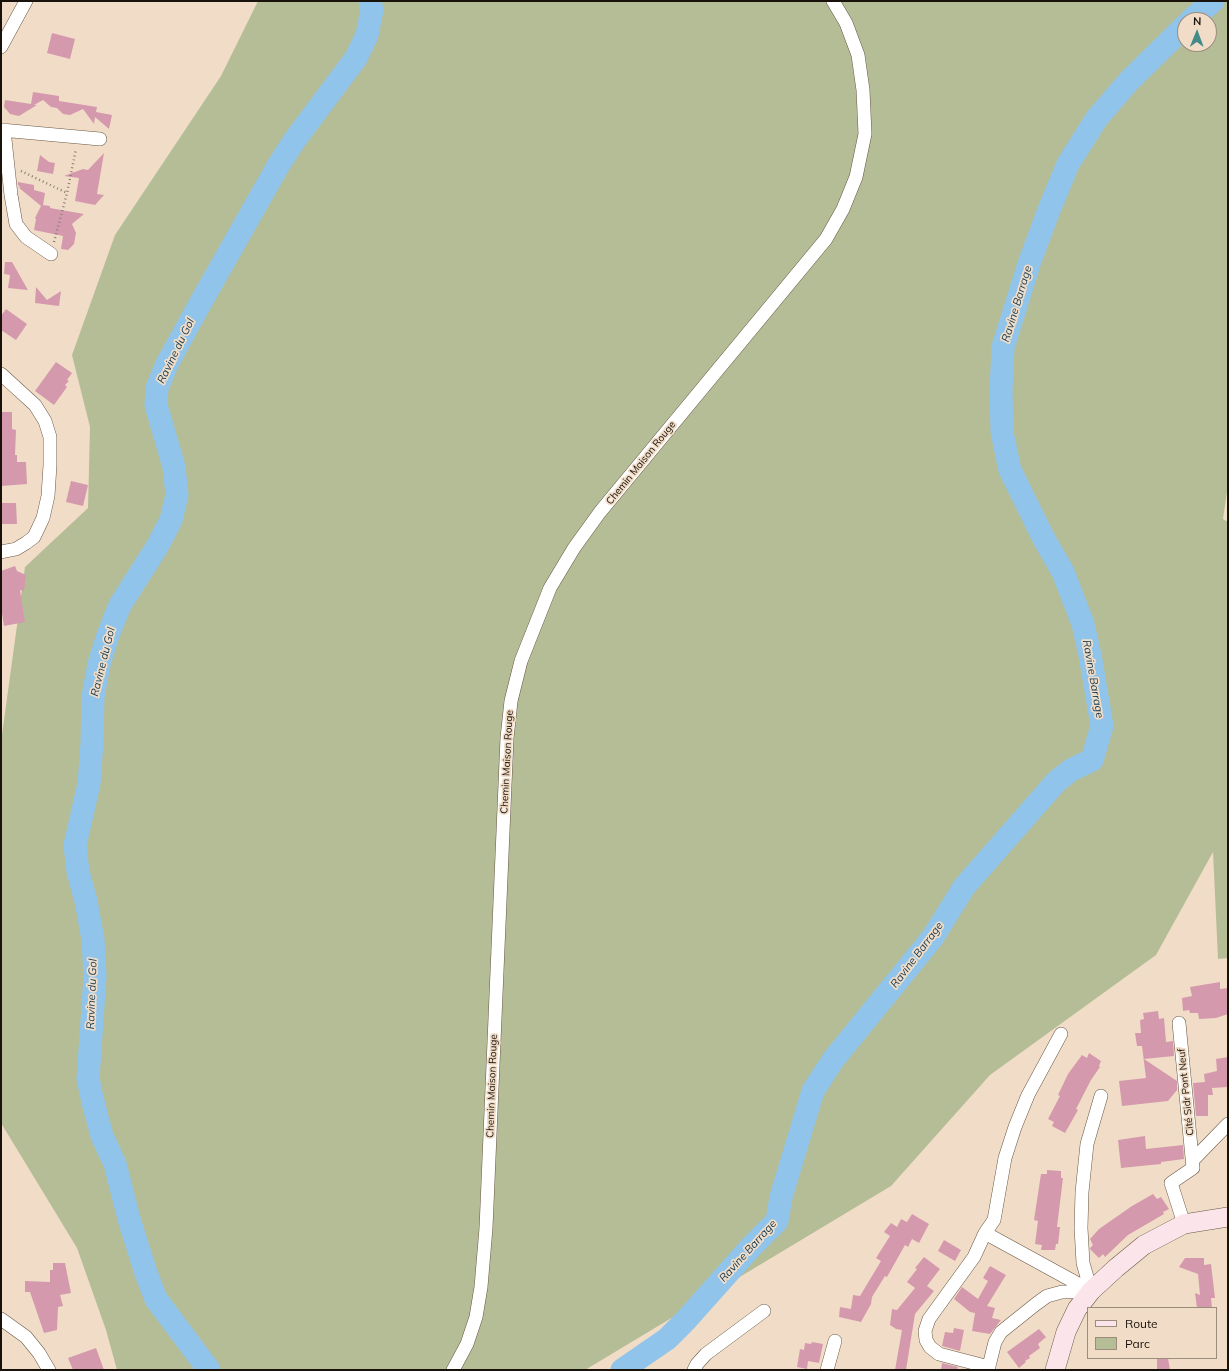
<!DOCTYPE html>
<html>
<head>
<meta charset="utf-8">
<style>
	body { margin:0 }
	#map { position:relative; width:1229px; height:1371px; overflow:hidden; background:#f1ddc7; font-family:Mulish,sans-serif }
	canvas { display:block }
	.frame { position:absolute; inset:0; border:2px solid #19120b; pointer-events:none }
	.legend { position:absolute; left:1087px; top:1307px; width:130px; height:52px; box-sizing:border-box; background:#f1ddc7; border:1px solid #9b8c7c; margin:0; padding:5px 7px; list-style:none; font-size:12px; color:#19120b }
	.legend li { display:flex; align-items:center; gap:8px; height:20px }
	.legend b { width:20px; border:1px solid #9b8c7c }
	.north { position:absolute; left:1177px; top:12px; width:40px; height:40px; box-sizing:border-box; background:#f1ddc7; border:1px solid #9b8c7c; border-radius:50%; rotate:1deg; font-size:11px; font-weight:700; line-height:16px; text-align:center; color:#19120b }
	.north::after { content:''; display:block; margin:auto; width:14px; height:18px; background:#438b89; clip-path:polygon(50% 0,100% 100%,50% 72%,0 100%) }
</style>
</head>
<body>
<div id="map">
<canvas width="1229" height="1371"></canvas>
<div class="frame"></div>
<ul class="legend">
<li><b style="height:5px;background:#fbe5ea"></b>Route</li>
<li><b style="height:11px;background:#b5bd97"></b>Parc</li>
</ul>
<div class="north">N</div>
</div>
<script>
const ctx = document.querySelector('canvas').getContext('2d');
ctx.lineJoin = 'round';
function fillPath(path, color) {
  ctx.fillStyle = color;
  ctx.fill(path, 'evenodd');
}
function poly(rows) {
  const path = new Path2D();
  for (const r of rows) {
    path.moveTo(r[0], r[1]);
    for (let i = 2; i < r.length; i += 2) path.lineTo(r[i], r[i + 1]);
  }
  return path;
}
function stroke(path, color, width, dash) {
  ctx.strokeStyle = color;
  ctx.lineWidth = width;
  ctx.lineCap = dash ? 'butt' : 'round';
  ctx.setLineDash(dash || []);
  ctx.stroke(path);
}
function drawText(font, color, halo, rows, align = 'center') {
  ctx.font = font + ' Mulish,sans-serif';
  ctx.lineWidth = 3.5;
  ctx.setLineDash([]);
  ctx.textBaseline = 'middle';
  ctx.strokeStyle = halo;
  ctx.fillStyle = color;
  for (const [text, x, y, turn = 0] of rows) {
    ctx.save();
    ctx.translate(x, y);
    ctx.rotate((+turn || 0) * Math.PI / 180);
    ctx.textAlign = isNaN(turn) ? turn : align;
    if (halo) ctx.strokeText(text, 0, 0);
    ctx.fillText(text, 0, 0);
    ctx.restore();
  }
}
fillPath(poly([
	[258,1,1228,1,1228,485,1223,519,1228,522,1228,958,1218,959,1213,852,1156,955,990,1075,891,1186,585,1370,117,1370,106,1330,77,1248,1,1123,1,742,25,567,88,508,90,427,72,355,115,235,221,76],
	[1185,20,1209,20,1209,44,1185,44]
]), '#b5bd97');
stroke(poly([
	[1191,20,1213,1],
	[209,1370,156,1299,146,1273,129,1219,115,1164,102,1136,93,1102,88,1079,95,976,93,940,86,901,78,872,75,845,89,784,92,743,93,697,99,664,108,635,120,605,157,547,171,520,177,495,174,467,156,405,157,388,167,364,201,302,278,166,294,141,356,58,367,35,372,10,370,1],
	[622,1370,667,1339,686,1320,751,1247,777,1221,781,1197,813,1091,833,1060,933,937,964,887,1056,782,1071,770,1092,760,1102,726,1090,655,1083,624,1063,572,1044,539,1010,470,1002,432,1001,390,1003,347,1030,261,1049,210,1068,164,1097,118,1129,81,1185,26]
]), '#90c4ea', 23);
fillPath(poly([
	[52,33,75,39,70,59,47,53],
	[33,92,59,96,59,101,97,107,96,112,112,115,109,129,95,117,94,124,83,109,70,115,63,114,57,108,51,107,43,100,34,105,37,105,19,116,10,114,4,107,5,100,31,104],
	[104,153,97,194,104,195,95,205,75,201,79,178,64,176,83,169,88,170],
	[40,155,49,162,55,163,53,174,37,171],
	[18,182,34,185,34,190,45,193,43,205,50,206,50,208,84,214,72,224,76,233,74,244,68,250,61,249,63,236,34,230,36,219,35,218,41,206,18,187,21,188,18,185],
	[5,262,12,262,28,290,8,288,10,275,4,274],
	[36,287,47,300,61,291,59,306,35,303],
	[6,309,27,324,16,340,1,330,1,316],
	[56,362,72,373,67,380,69,381,65,385,67,387,54,405,35,391],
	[1,412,12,412,12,429,16,430,15,455,17,455,17,462,26,462,27,484,1,486],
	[71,481,88,485,83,506,66,502],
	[1,503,16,503,17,524,1,524],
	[15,566,17,571,26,575,24,591,20,590,25,622,4,626,1,607,1,571],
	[1220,982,1220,989,1228,988,1228,1014,1216,1018,1199,1019,1198,1013,1190,1013,1189,1010,1183,1011,1182,998,1192,996,1190,987],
	[1158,1011,1159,1019,1164,1018,1166,1042,1173,1041,1174,1056,1144,1059,1177,1081,1177,1090,1168,1101,1122,1106,1119,1081,1146,1078,1142,1046,1137,1046,1135,1033,1141,1033,1140,1020,1144,1019,1143,1013],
	[1089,1053,1101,1061,1099,1066,1100,1067,1091,1080,1076,1109,1078,1110,1065,1133,1052,1126,1054,1122,1048,1119,1060,1096,1058,1095,1068,1074,1082,1055,1087,1058],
	[1228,1057,1228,1087,1212,1088,1213,1095,1208,1095,1208,1116,1196,1116,1193,1083,1205,1082,1204,1074,1217,1071,1216,1059],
	[1145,1136,1146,1149,1183,1145,1184,1159,1161,1162,1161,1164,1121,1168,1118,1140],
	[1047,1170,1061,1171,1061,1178,1063,1178,1057,1227,1060,1227,1058,1244,1056,1244,1055,1250,1041,1250,1042,1245,1035,1244,1038,1221,1034,1220,1041,1174,1047,1174],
	[1153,1194,1157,1199,1161,1197,1169,1209,1163,1212,1164,1214,1128,1235,1105,1257,1103,1254,1099,1258,1090,1249,1090,1248,1093,1245,1090,1239,1099,1229,1132,1206],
	[912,1214,929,1224,919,1243,912,1239,908,1247,905,1245,887,1277,885,1276,872,1297,871,1304,861,1322,839,1317,840,1307,851,1309,853,1295,860,1296,881,1261,876,1258,890,1236,884,1232,891,1223,897,1227,901,1219,907,1222],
	[944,1240,961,1250,955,1261,938,1251],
	[924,1257,940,1269,927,1286,934,1291,915,1314,906,1370,895,1370,902,1330,896,1329,890,1325,892,1309,897,1310,915,1288,907,1282,917,1269,915,1268],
	[1185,1258,1204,1258,1204,1265,1211,1264,1215,1298,1211,1298,1212,1308,1197,1308,1195,1293,1200,1295,1198,1274,1179,1267],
	[53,1263,65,1263,71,1293,60,1295,63,1306,58,1307,57,1330,44,1333,30,1292,25,1292,25,1281,50,1282,50,1270,53,1270],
	[990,1266,1006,1275,987,1306,995,1308,992,1318,1001,1320,990,1334,972,1331,975,1313,970,1312,954,1299,962,1287,978,1299,988,1281,983,1278],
	[954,1328,964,1330,960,1351,942,1346,945,1332,953,1333],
	[1039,1329,1046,1337,1038,1344,1040,1348,1029,1356,1030,1358,1025,1361,1026,1362,1019,1368,1007,1352],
	[812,1342,823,1344,819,1363,808,1361,807,1369,797,1367,800,1349,804,1350,805,1343,811,1344],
	[96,1348,104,1370,73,1370,68,1358],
	[1157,1358,1168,1358,1170,1370,1157,1370],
	[942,1363,958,1367,957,1370,941,1370]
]), '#d599ad');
const street = poly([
	[1,47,26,1],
	[1,130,100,139],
	[4,130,11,195,16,224,26,237,51,254],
	[1,374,35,405,45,421,50,437,50,465,48,496,43,518,34,537,26,543,16,549,1,552],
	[1179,1023,1193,1168,1171,1183,1184,1224],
	[1193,1160,1228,1124],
	[985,1233,1091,1291],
	[1091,1291,1083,1263,1081,1228,1082,1192,1087,1144,1101,1096],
	[1,1319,26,1337,39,1353,49,1370],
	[989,1367,939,1354,930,1347,926,1340,925,1331,929,1319,974,1257,985,1233,994,1220,1005,1158,1015,1127,1028,1095,1061,1034],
	[453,1370,467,1344,476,1317,481,1287,486,1228,507,738,511,701,521,661,550,588,574,548,600,512,826,239,843,209,856,177,865,134,863,90,858,55,846,23,833,1],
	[694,1370,697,1364,706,1354,764,1311],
	[827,1370,835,1341],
	[988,1370,995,1342,1001,1332,1036,1304,1047,1296,1062,1292,1091,1291]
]);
const secondary = poly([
	[1055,1370,1066,1332,1077,1309,1091,1291,1116,1268,1144,1245,1184,1224,1228,1217]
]);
stroke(street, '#685744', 14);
stroke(secondary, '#685744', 20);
stroke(poly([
	[21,171,67,193],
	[54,242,67,193,76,149]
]), '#8c7e6f', 2.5, [1, 3]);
stroke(street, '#fff', 13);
stroke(secondary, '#fbe5ea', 19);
drawText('10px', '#19120b', '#f1ddc7', [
	["Chemin Maison Rouge",641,463,-51],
	["Chemin Maison Rouge",507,762,-87],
	["Chemin Maison Rouge",492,1086,-88],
	["Cité Sidr Pont Neuf",1186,1092,-96]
]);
drawText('italic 11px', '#113a54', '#f1ddc7', [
	["Ravine Barrage",1017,304,-73],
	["Ravine du Gol",176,351,-64],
	["Ravine du Gol",103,662,-76],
	["Ravine Barrage",1093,679,80],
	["Ravine Barrage",917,955,-53],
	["Ravine du Gol",92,994,-88],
	["Ravine Barrage",748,1251,-48]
]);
</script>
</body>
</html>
